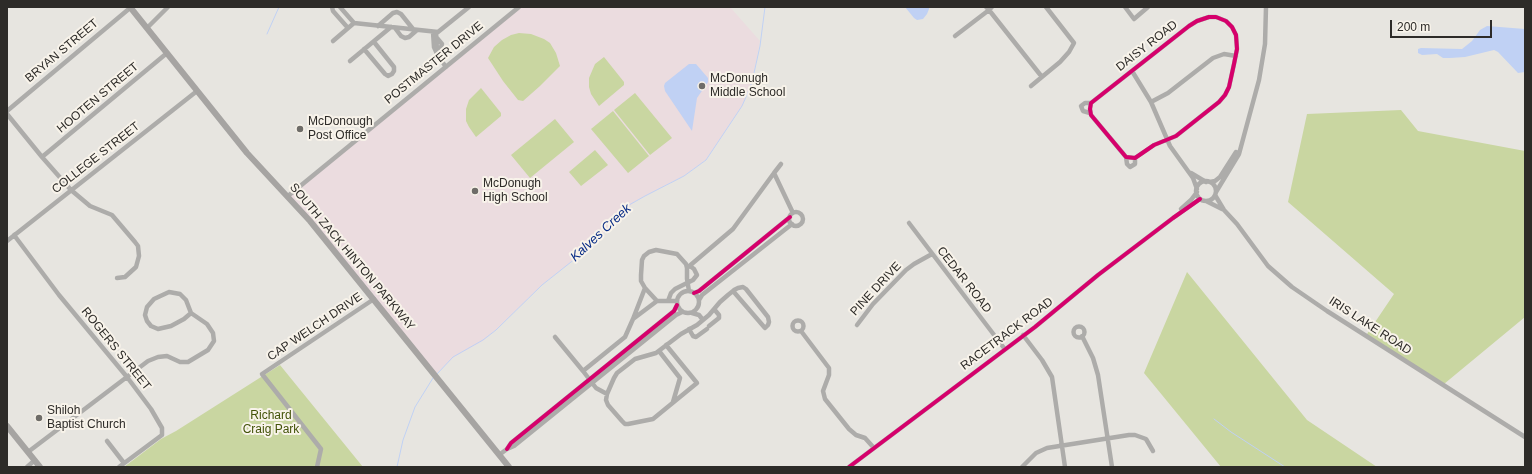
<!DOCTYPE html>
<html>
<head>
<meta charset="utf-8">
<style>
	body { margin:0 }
	#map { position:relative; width:1532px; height:474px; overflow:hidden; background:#e7e5e0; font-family:Arial,sans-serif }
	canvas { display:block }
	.frame { position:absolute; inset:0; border:8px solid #2d2b28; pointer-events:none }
	.scale { position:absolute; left:1390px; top:20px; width:102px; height:18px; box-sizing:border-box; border:2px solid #2d2b28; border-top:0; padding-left:5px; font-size:12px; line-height:14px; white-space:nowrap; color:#2d2b28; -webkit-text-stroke:3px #f8f3ea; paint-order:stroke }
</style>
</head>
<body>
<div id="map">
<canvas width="1532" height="474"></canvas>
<div class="frame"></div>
<div class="scale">200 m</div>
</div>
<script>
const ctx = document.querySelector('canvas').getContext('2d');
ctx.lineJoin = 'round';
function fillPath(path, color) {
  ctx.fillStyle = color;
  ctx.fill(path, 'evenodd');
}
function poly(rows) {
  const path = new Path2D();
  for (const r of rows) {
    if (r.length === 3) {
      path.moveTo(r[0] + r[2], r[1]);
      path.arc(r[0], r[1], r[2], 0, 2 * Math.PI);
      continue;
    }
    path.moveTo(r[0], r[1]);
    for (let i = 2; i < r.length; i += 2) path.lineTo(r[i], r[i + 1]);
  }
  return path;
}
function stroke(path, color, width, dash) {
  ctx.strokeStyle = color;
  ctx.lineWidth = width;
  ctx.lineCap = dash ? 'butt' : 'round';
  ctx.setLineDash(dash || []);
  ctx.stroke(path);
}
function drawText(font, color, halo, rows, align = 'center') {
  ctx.font = font + ' Arial,sans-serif';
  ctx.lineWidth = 4;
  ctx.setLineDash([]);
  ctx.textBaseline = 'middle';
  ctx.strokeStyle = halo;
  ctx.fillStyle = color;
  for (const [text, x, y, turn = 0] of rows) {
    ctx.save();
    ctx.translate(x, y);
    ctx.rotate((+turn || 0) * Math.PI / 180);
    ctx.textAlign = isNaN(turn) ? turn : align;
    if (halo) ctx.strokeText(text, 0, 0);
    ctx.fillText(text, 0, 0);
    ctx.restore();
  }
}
fillPath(poly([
	[520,7,730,7,760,41,752,82,742,106,706,160,684,176,636,201,624,211,610,227,590,247,542,285,496,330,483,341,454,357,435,375,288,196]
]), '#ebdcdf');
fillPath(poly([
	[519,33,531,34,544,39,550,43,556,53,560,66,540,86,523,101,518,100,503,81,488,58,494,47,502,40,511,35],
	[604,57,624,82,624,85,599,106,591,94,589,87,589,78,595,64],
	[481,88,501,113,501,116,476,137,469,127,466,121,466,109,469,100],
	[635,93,672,138,650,155,614,110],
	[1401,110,1418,131,1525,151,1525,317,1444,384,1365,337,1394,294,1288,202,1307,114],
	[613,111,649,156,628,173,591,129],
	[555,119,574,142,530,178,511,155],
	[595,150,608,165,581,186,569,172],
	[1187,272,1307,420,1377,467,1221,467,1144,373],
	[280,365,363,467,124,467,161,439,176,431]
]), '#c9d6a1');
fillPath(poly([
	[905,7,929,7,929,9,927,14,923,19,917,20,914,18],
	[1487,26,1525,29,1525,72,1518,73,1498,52,1494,50,1465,57,1450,58,1443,58,1437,54,1422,55,1418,53,1418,49,1421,48,1462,49,1472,41,1480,30],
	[689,64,696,64,708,78,708,82,697,98,692,131,665,91,664,86,665,83]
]), '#c0d1f4');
stroke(poly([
	[267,34,279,7],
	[437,374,453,357,483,340,496,330,542,285,590,247,610,227,629,205,645,196,684,176,706,160,742,106,749,90,752,82,760,46,765,7],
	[1214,419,1231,432,1285,467],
	[397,467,403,440,415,407,433,378]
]), '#c0d1f4', 1);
stroke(poly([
	[332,7,333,11,348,28],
	[340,7,354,23],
	[992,7,989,10,1042,77],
	[1125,7,1134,19,1148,7],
	[1209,17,1216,17,1226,21,1232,27,1236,35,1237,49,1234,64,1229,87,1225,95,1219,102,1176,136,1154,145,1135,158,1126,157,1091,115,1090,109,1091,103,1189,26,1197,21,1209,17],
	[378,26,393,13,397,12,401,14,413,29],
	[147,28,168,7],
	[395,28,401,36,405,38,409,37,417,30],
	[433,32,434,47,438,56,446,67],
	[436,32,437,51],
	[955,36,989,10,986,7],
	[437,38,442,44,441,47,437,53],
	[333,41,354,23,438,32,469,7],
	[364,49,385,74,388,76,392,74,394,71,394,67,374,42],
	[350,61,391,27],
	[423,68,438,56],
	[1132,71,1151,102,1170,146,1193,178,1197,189],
	[1031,86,1060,62,1069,52,1074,43,1046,7],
	[1151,102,1168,93,1213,58,1224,54,1236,56],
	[7,111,130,8],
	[1090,113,1083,111,1081,106,1085,103,1091,103],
	[7,114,42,157,71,190,90,206,112,215,135,242,138,246,139,256,136,267,125,277,117,278],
	[42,157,167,53],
	[1126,157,1127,164,1130,167,1135,164,1135,158],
	[774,173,781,164],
	[1191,173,1206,182],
	[1206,191,10],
	[1210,182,1215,181,1220,177,1236,152],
	[1216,192,1239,154,1259,80,1265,44,1266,7],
	[1215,195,1224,210,1237,224,1268,266,1292,287,1327,311,1525,437],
	[288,196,519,7],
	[1206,201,1222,209],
	[1181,209,1191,200,1197,192],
	[796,219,7],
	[909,223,1004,348],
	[14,235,59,295,127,377,151,409,162,428,162,435,119,467],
	[7,241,197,91],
	[687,268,733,229,774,173,793,213],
	[645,288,633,319,657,301],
	[688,302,11],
	[169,292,180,294,186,300,191,313,184,319,171,326,158,329,151,326,147,321,145,315,147,307,154,299,169,292],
	[694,293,699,291,790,217],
	[699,300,702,295,792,224],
	[668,301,671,293,675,289,693,280,697,275,694,269,690,266],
	[677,301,657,301,645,288,641,281,641,275,642,260,644,256,649,252,656,250,677,254,686,264,687,268,687,279,689,291],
	[692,313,699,315,703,320],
	[633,319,625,337,583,371,596,388,607,394,614,378,617,373,635,359,656,353,681,334,697,325,709,315,720,302,728,295,733,291,734,290,738,288,743,287,746,289,768,317,769,322,768,325,765,328,733,291],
	[798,326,5.5],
	[857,325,873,304,906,270,914,264,932,254],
	[709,326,719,318,719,315,714,309],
	[1079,332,5.5],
	[689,329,693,336,696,337,707,329],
	[801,331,829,368,829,375,823,391,825,399,849,429,856,435,865,438,874,448],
	[1023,335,1042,360,1052,377,1065,467],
	[1082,336,1093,358,1098,375,1112,467],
	[555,337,583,371],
	[659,351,680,378,673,402],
	[607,394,606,400,608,405,622,421,625,424,628,424,653,419,697,383,666,345],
	[107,441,124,463],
	[507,449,511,443,674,311,677,305],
	[28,452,148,361,158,357,167,356,180,362,188,362,208,350,214,341,213,333,207,324,191,313],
	[499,455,507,449,514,446,676,315,682,312],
	[27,467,35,460],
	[317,467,321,449,262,374,374,299],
	[849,467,1035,327,1098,275,1173,218,1200,199],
	[1022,467,1036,453,1047,448,1129,435,1135,435,1146,439,1153,451]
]), '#adacaa', 4.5);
stroke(poly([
	[130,7,247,153,310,221,509,467],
	[7,426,40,467]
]), '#a6a4a2', 6);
stroke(poly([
	[1209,17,1216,17,1226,21,1232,27,1236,35,1237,49,1234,64,1229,87,1225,95,1219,102,1176,136,1154,145,1135,158,1126,157,1091,115,1090,109,1091,103,1189,26,1197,21,1209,17],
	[694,293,699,291,790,217],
	[507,449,511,443,674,311,677,305],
	[849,467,1035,327,1098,275,1173,218,1200,199]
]), '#d6006c', 4);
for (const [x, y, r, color] of [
	[702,86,4,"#6e6c68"],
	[300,129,4,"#6e6c68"],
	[475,191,4,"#6e6c68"],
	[39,418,4,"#6e6c68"]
]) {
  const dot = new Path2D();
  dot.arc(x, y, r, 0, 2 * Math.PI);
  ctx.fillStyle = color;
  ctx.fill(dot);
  stroke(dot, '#f8f3ea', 1.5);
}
drawText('12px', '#2d2b28', '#f8f3ea', [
	["DAISY ROAD",1147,46,-38],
	["BRYAN STREET",62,51,-40],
	["POSTMASTER DRIVE",434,63,-39],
	["HOOTEN STREET",98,98,-40],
	["COLLEGE STREET",96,158,-38],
	["SOUTH ZACK HINTON PARKWAY",352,257,50],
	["CEDAR ROAD",964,280,52],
	["PINE DRIVE",876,289,-47],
	["IRIS LAKE ROAD",1370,326,33],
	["CAP WELCH DRIVE",315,327,-34],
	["RACETRACK ROAD",1007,334,-37],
	["ROGERS STREET",116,349,51]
]);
drawText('12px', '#2d2b28', '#f8f3ea', [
	["McDonugh",710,79],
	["Middle School",710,93],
	["McDonough",308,122],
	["Post Office",308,136],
	["McDonugh",483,184],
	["High School",483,198],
	["Shiloh",47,411],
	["Baptist Church",47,425]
], 'left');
drawText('12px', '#435309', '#f8f3ea', [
	["Richard",271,416],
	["Craig Park",271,430]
]);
drawText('italic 13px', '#072b86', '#f8f3ea', [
	["Kalves Creek",601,233,-43]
]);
</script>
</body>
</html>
